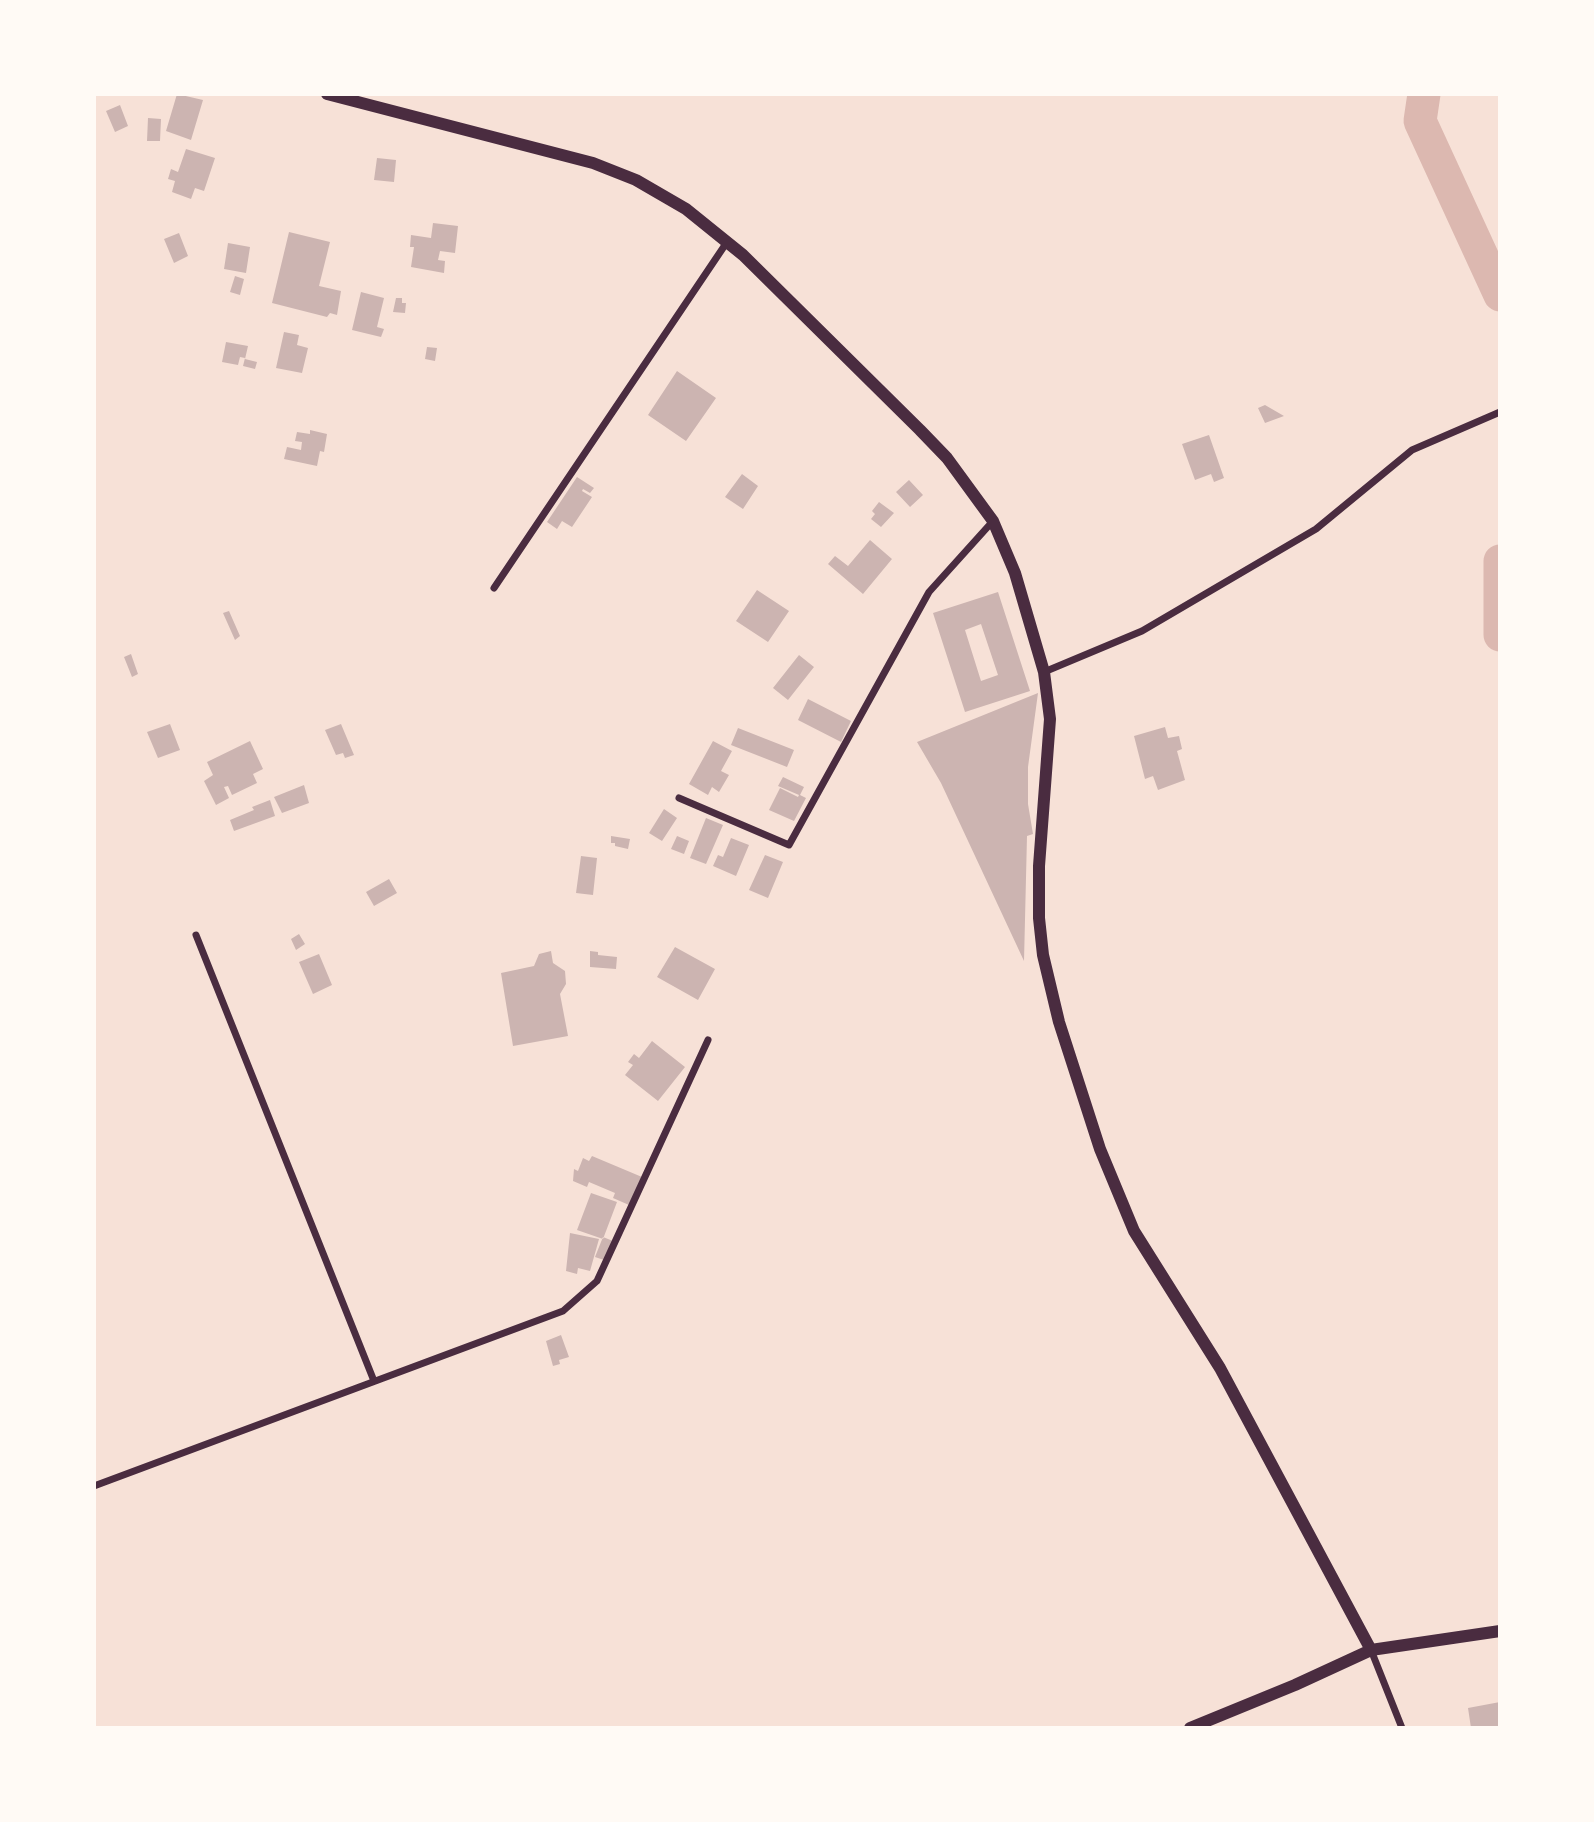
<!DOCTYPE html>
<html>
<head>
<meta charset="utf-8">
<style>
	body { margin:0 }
	#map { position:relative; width:1594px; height:1822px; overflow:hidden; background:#f7e1d7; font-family:"Fira Sans",sans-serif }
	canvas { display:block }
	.frame { position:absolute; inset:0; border:96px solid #fffaf5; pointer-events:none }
</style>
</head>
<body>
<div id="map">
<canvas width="1594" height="1822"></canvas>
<div class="frame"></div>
</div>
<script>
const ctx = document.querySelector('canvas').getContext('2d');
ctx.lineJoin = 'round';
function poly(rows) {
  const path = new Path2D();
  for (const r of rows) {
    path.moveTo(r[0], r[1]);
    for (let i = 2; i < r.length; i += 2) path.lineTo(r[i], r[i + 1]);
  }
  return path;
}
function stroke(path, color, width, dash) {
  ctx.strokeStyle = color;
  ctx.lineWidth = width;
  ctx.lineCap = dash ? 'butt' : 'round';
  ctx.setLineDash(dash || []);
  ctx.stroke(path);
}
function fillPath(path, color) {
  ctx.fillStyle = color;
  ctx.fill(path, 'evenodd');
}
stroke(poly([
	[1424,94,1420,121,1500,295],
	[1500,561,1500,635]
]), '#dcb8b0', 33);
fillPath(poly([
	[177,94,203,100,191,140,166,131],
	[120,105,128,126,115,132,106,111],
	[148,118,161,119,160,141,147,141],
	[186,149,215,158,204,191,195,188,191,199,172,192,175,181,168,179,171,169,178,172],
	[377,158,396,160,394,182,374,180],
	[433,223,458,226,455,253,440,251,438,260,445,261,444,273,411,267,414,247,410,247,411,235,431,238],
	[289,232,330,242,319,286,341,291,337,315,330,313,327,317,272,303],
	[179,233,188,256,174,263,164,239],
	[228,243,250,247,246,273,224,269],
	[235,276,244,279,240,295,230,292],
	[361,292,384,298,377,327,384,329,381,337,352,330],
	[396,298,402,298,402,303,406,303,405,313,393,312],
	[284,332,299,335,297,345,308,348,302,373,276,368],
	[226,342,248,346,245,359,257,362,255,369,243,366,245,358,240,357,238,365,222,362],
	[427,347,437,348,435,361,425,359],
	[677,371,716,398,686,441,648,415],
	[1265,405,1284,416,1265,423,1258,408],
	[310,430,327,434,324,452,320,451,317,466,284,459,287,447,301,450,302,442,295,441,297,432,310,434],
	[1209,435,1224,478,1214,482,1211,474,1195,480,1182,444],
	[742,474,758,486,743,509,725,497],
	[577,477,594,488,590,493,583,489,582,491,592,497,572,527,562,521,557,529,547,522],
	[909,480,923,495,910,507,896,492],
	[879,502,894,513,881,527,871,519,875,514,872,511],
	[870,540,892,559,863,594,828,564,835,556,848,566],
	[757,590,789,611,768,642,736,621],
	[998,592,1030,691,965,712,933,613],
	[981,624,998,675,981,681,965,630],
	[229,611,240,636,235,640,223,613],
	[131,654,138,674,132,677,124,657],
	[799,655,814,667,788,700,773,688],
	[1038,693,1028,767,1028,804,1033,834,1027,836,1024,961,941,783,917,742],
	[808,699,851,721,841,742,798,720],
	[170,724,180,750,158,758,147,732],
	[341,724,354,755,345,758,343,753,336,755,325,730],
	[1165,727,1168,738,1179,736,1182,749,1177,751,1185,780,1158,790,1153,776,1145,779,1134,736],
	[738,728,794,750,787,767,731,745],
	[250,741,263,769,253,774,257,783,232,795,228,786,224,787,229,798,216,805,204,781,213,775,207,762],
	[713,741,732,751,721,771,729,775,719,792,712,787,708,795,689,784],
	[783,777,804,787,800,795,806,798,794,821,769,810,780,788,798,797,799,795,778,786],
	[304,785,309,803,282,813,274,797],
	[270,800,275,816,234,831,230,820,254,810,252,807],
	[664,809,677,818,662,841,649,833],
	[706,818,723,825,706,864,690,858],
	[611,836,630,839,628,849,615,846,615,843,611,843],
	[677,836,689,841,684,854,671,849],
	[731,838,749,845,736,876,713,866,718,855,723,857],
	[765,855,783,862,768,898,749,890],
	[581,856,597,858,593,895,576,893],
	[389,879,397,893,374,906,366,892],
	[299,934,305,944,296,950,291,939],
	[675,947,715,969,698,1000,657,977],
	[551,951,553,963,565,971,566,984,560,994,568,1036,513,1046,501,973,534,966,539,954],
	[590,951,598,952,598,955,617,957,616,969,590,967],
	[319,954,332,985,313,994,299,962],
	[652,1041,685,1067,658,1101,625,1075,633,1065,628,1062,634,1054,639,1058],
	[592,1156,642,1177,629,1205,613,1198,615,1193,589,1182,587,1187,573,1181,574,1169,578,1171,583,1158,589,1161],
	[591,1193,617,1202,603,1239,577,1230],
	[570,1233,599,1239,590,1271,578,1268,577,1274,566,1271],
	[603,1237,613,1241,604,1260,595,1257],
	[561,1335,569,1357,559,1360,560,1364,553,1366,546,1341],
	[1500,1702,1500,1728,1471,1728,1468,1708]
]), '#ccb4b1');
stroke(poly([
	[494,588,727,242],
	[1044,672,1142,631,1316,529,1412,450,1500,412],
	[679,798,789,845,929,592,993,521],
	[196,935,374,1381],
	[94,1486,563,1311,597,1281,708,1040],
	[1371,1650,1402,1728]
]), '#4a2c40', 7);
stroke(poly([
	[327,94,593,163,636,180,686,209,743,255,920,430,947,458,993,521,1015,573,1044,672,1050,719,1039,866,1039,918,1043,955,1059,1022,1100,1149,1134,1231,1220,1368,1371,1650],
	[1190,1728,1295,1685,1371,1650,1500,1631]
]), '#4a2c40', 12);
</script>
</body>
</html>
